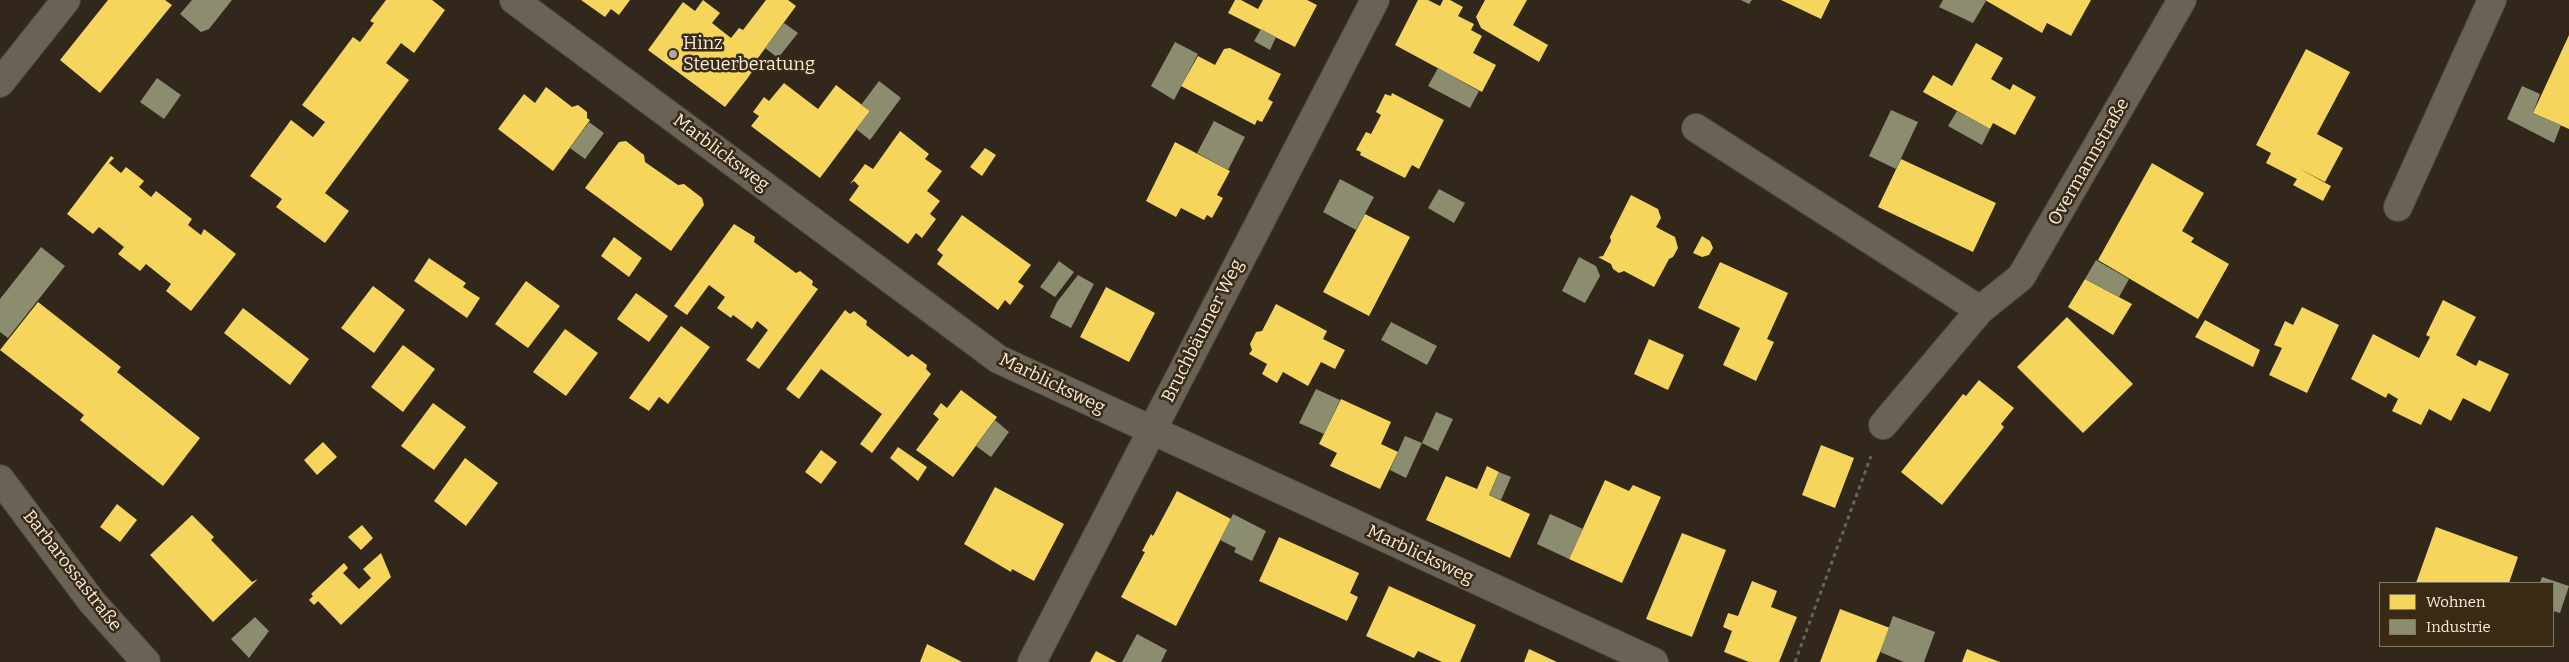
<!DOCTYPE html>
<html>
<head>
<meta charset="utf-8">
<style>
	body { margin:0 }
	#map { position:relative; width:2569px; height:662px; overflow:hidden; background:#31281b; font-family:Bitter,serif }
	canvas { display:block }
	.legend { position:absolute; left:2379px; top:582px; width:175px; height:65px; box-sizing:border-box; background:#392a13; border:1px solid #847764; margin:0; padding:6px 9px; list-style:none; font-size:15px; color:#f5ebde }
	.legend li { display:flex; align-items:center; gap:10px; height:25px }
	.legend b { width:25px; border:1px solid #847764 }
</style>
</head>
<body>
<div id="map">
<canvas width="2569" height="662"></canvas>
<ul class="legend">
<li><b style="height:14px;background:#f6d55c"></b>Wohnen</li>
<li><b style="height:14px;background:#8c8c6e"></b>Industrie</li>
</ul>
</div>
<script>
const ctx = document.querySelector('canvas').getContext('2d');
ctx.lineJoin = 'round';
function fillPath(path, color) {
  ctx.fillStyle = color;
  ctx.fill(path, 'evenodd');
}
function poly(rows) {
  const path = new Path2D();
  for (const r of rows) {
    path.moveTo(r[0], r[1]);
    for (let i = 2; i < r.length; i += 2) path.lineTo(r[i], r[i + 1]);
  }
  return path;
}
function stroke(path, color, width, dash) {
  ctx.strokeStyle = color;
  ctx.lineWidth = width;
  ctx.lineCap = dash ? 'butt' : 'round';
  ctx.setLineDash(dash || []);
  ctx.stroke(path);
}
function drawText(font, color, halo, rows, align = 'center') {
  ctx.font = font + ' Bitter,serif';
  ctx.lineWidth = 5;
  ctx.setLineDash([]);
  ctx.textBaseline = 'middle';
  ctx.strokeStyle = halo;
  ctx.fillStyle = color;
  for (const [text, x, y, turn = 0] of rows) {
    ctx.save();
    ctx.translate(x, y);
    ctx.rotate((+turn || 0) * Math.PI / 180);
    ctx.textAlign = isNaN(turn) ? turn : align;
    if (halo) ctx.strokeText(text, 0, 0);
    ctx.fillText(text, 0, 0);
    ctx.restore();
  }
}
fillPath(poly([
	[108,0,165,0,172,5,100,93,60,60],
	[386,0,432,0,445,10,414,53,401,43,386,63,409,80,325,193,349,211,325,243,276,207,282,199,250,176,291,120,313,137,325,122,302,105,353,37,360,42,374,23,370,21],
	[581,0,630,0,619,15,611,9,605,17],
	[703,0,720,13,712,23,731,38,739,28,743,30,766,0,788,0,796,6,758,58,760,60,747,79,725,107,648,50,683,2,695,11],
	[1235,0,1241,0,1258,9,1263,0,1307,0,1317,5,1295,47,1228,13],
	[1418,0,1428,0,1440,6,1443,0,1450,0,1463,7,1458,16,1474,24,1471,30,1482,36,1473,53,1496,65,1482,92,1395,45],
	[1485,0,1527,0,1513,25,1548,45,1539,62,1481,28,1476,17],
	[1781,0,1830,0,1821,19],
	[1985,0,2091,0,2071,36,2047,23,2042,33],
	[2569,35,2569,129,2533,113],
	[1976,43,2003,58,1991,79,2010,90,2013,84,2036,97,2015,135,1993,123,1990,129,1923,92,1933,75,1952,86],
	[1230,48,1281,74,1268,99,1273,102,1262,122,1257,120,1255,125,1181,86,1198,56,1215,65,1224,49],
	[2306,49,2350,72,2317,134,2343,148,2325,182,2298,168,2331,186,2323,201,2293,185,2297,179,2266,163,2271,153,2256,145],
	[784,83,818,109,836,85,870,111,820,178,751,126,759,116,753,112,764,97,769,101],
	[546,87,572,107,578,105,587,112,587,118,590,120,553,171,498,129,524,94,535,103],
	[1392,93,1444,120,1419,169,1412,165,1405,178,1360,155,1361,152,1356,150,1366,132,1371,134,1381,115,1376,112,1385,94,1391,96],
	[900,131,929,154,925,159,942,171,927,191,940,201,930,214,936,219,922,238,916,233,908,244,849,200,859,186,854,181,850,184,865,164,873,169],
	[626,141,644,155,645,162,678,185,684,184,702,198,704,205,671,251,585,188,619,142],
	[1175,142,1230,171,1217,195,1223,198,1212,218,1207,215,1204,220,1181,208,1176,217,1146,201],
	[985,148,996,155,982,176,970,167],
	[111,156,114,158,109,163,121,173,126,167,144,181,139,187,151,197,156,191,192,219,188,225,201,235,204,229,236,254,191,311,166,291,171,284,146,264,140,271,118,254,124,247,99,227,93,234,67,214],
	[1901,159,1996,203,1973,252,1878,207],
	[2152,163,2204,193,2182,231,2194,238,2191,242,2229,264,2198,319,2098,260],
	[1631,195,1658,209,1661,218,1656,227,1675,237,1678,248,1673,257,1669,259,1654,287,1624,271,1619,273,1613,269,1611,264,1598,257,1603,256,1611,241,1610,237],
	[1365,214,1410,237,1369,316,1323,292],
	[962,215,1031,265,1018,282,1024,286,1010,305,1005,300,998,310,937,264,943,255,937,250],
	[734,224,755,237,754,242,796,273,800,271,813,281,812,285,818,289,759,369,746,360,768,330,757,321,752,329,733,315,731,318,717,308,725,297,709,285,687,315,674,306],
	[1702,236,1710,241,1713,248,1709,255,1702,257,1693,253],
	[614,237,642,258,629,277,601,256],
	[429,258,466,283,463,287,480,298,467,318,414,281],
	[1720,262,1788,293,1767,339,1774,342,1756,381,1723,365,1740,328,1698,308],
	[2085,279,2132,304,2113,335,2068,307],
	[526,281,560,306,528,348,495,324],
	[373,286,405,310,374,353,341,328],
	[1106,287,1155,313,1129,362,1080,337],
	[636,293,668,316,649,342,617,319],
	[2443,300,2476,317,2456,355,2476,366,2479,360,2509,374,2490,412,2463,398,2451,421,2429,409,2421,425,2392,411,2398,399,2388,393,2386,398,2351,379,2373,334,2419,358,2430,337,2426,335],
	[38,302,121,367,117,372,200,438,163,486,80,420,84,415,0,350],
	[1276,304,1327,331,1323,339,1345,350,1335,369,1321,362,1308,386,1283,372,1277,383,1262,374,1267,364,1249,354,1252,350,1250,344,1256,332,1262,331],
	[2302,307,2339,325,2307,393,2269,375,2282,348,2274,345,2285,321,2293,325],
	[243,308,309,359,290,385,224,333],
	[845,310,850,314,854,311,867,321,866,325,908,357,912,354,927,365,926,369,931,374,872,453,860,444,882,414,821,369,799,399,786,389],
	[2067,317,2133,384,2083,433,2017,367],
	[2205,320,2260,350,2253,367,2195,337],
	[681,326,710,347,668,404,659,397,649,411,629,398],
	[565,329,598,353,566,396,533,372],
	[1649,339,1684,355,1668,390,1634,374],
	[403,345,435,369,403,412,371,387],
	[1979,380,2014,408,2001,424,2004,427,1942,505,1901,472,1963,394,1966,396],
	[961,390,997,417,953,477,916,450,939,419,933,414,941,403,947,408],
	[1341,399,1391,422,1381,444,1398,452,1380,489,1330,466,1337,453,1319,444],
	[433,403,466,427,434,470,401,446],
	[323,442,337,457,317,475,304,460],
	[1821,445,1854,458,1835,508,1802,495],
	[898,447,927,467,918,481,890,458],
	[821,450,837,462,821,484,805,472],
	[465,458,498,483,466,526,434,501],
	[1487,466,1499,472,1489,495,1530,514,1510,558,1426,520,1446,476,1477,489],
	[1605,480,1629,491,1633,485,1661,497,1622,583,1569,559],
	[995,487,1064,524,1034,581,1012,569,1011,572,964,544],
	[1177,491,1231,519,1176,626,1121,597,1145,552,1142,551,1151,534,1153,536],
	[117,504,137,520,120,542,100,527],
	[192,515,214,537,211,540,252,582,258,579,213,622,150,555],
	[362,525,373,538,361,550,348,537],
	[2436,527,2518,557,2509,583,2416,583],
	[1682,533,1726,550,1692,637,1646,619],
	[1279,537,1359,573,1350,593,1358,597,1347,621,1259,581],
	[381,553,391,577,341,625,318,601,314,605,309,600,313,596,311,594,344,563,348,568,343,573,359,589,371,578,363,569],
	[1752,581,1777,591,1771,607,1797,617,1779,662,1749,662,1724,652,1732,631,1723,627,1728,613,1738,616],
	[1389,586,1476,625,1460,662,1442,662,1418,651,1414,658,1366,636],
	[1840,609,1890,628,1876,662,1820,662],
	[927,644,962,662,920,662],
	[1529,649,1557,662,1524,662],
	[1967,649,1984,656,2000,662,1962,662],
	[1096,651,1117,662,1090,662]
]), '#f6d55c');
fillPath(poly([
	[192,0,232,0,209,29,201,32,180,14],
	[1741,0,1752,0,1749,4],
	[1943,0,1984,0,1986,1,1973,23,1939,7],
	[784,23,798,33,778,58,765,48],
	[1261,29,1276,37,1270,50,1254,41],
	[1175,42,1198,54,1174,100,1151,86],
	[1438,68,1479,91,1470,108,1428,86],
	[157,78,181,95,164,119,140,102],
	[879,81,901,98,870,140,856,129,870,111,861,105],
	[2522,86,2540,94,2533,113,2561,125,2554,143,2507,119],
	[1891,110,1918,122,1896,169,1869,156],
	[1957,111,1990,129,1982,145,1948,126],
	[1214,121,1245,137,1228,170,1197,153],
	[589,122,604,133,585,159,570,148],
	[1340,179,1374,197,1356,230,1323,212],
	[1439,189,1465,203,1454,223,1428,208],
	[41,247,65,266,8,338,0,332,0,299],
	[1579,257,1596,266,1600,276,1585,303,1562,291],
	[2096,260,2129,279,2119,297,2085,279],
	[1059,261,1074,272,1055,297,1040,287],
	[1078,275,1094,284,1071,328,1050,317,1057,302],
	[1391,322,1437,346,1427,365,1381,340],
	[1316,389,1340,400,1324,434,1299,423],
	[1436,412,1453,419,1438,451,1422,443,1406,478,1390,470,1405,436,1422,443],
	[995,420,1009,432,991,457,976,446],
	[1499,472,1511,477,1501,500,1489,495],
	[1233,514,1266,531,1252,561,1234,552,1236,548,1220,540],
	[1550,514,1583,529,1569,559,1537,544],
	[2542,577,2569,586,2560,613,2553,611,2553,583,2540,583],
	[1893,616,1935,632,1924,662,1904,662,1880,652],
	[255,617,269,631,249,658,231,639],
	[1137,634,1167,650,1161,662,1122,662]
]), '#8c8c6e');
const minor = poly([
	[514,0,998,359,1654,662],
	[0,83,66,0],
	[1696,128,1980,310,2021,277,2182,0],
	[2398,207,2492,0],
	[1883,425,1980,310],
	[0,479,92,602,146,662],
	[1032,662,1375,0]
]);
stroke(minor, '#4c453b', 30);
stroke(poly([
	[1795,662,1871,456]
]), '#696359', 3, [4, 4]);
stroke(minor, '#686257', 28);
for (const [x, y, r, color] of [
	[673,54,5,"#b0a79a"]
]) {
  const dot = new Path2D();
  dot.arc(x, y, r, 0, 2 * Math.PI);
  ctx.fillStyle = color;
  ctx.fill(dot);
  stroke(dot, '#392a13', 2);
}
drawText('18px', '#f5ebde', '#392a13', [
	["Hinz",683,44],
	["Steuerberatung",683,65]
], 'left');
drawText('18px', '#f5ebde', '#392a13', [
	["Marblicksweg",721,153,37],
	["Overmannstraße",2089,162,-60],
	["Bruchbäumer Weg",1203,331,-63],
	["Marblicksweg",1052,384,26],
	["Marblicksweg",1420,555,25],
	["Barbarossastraße",72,571,52]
]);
</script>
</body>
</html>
